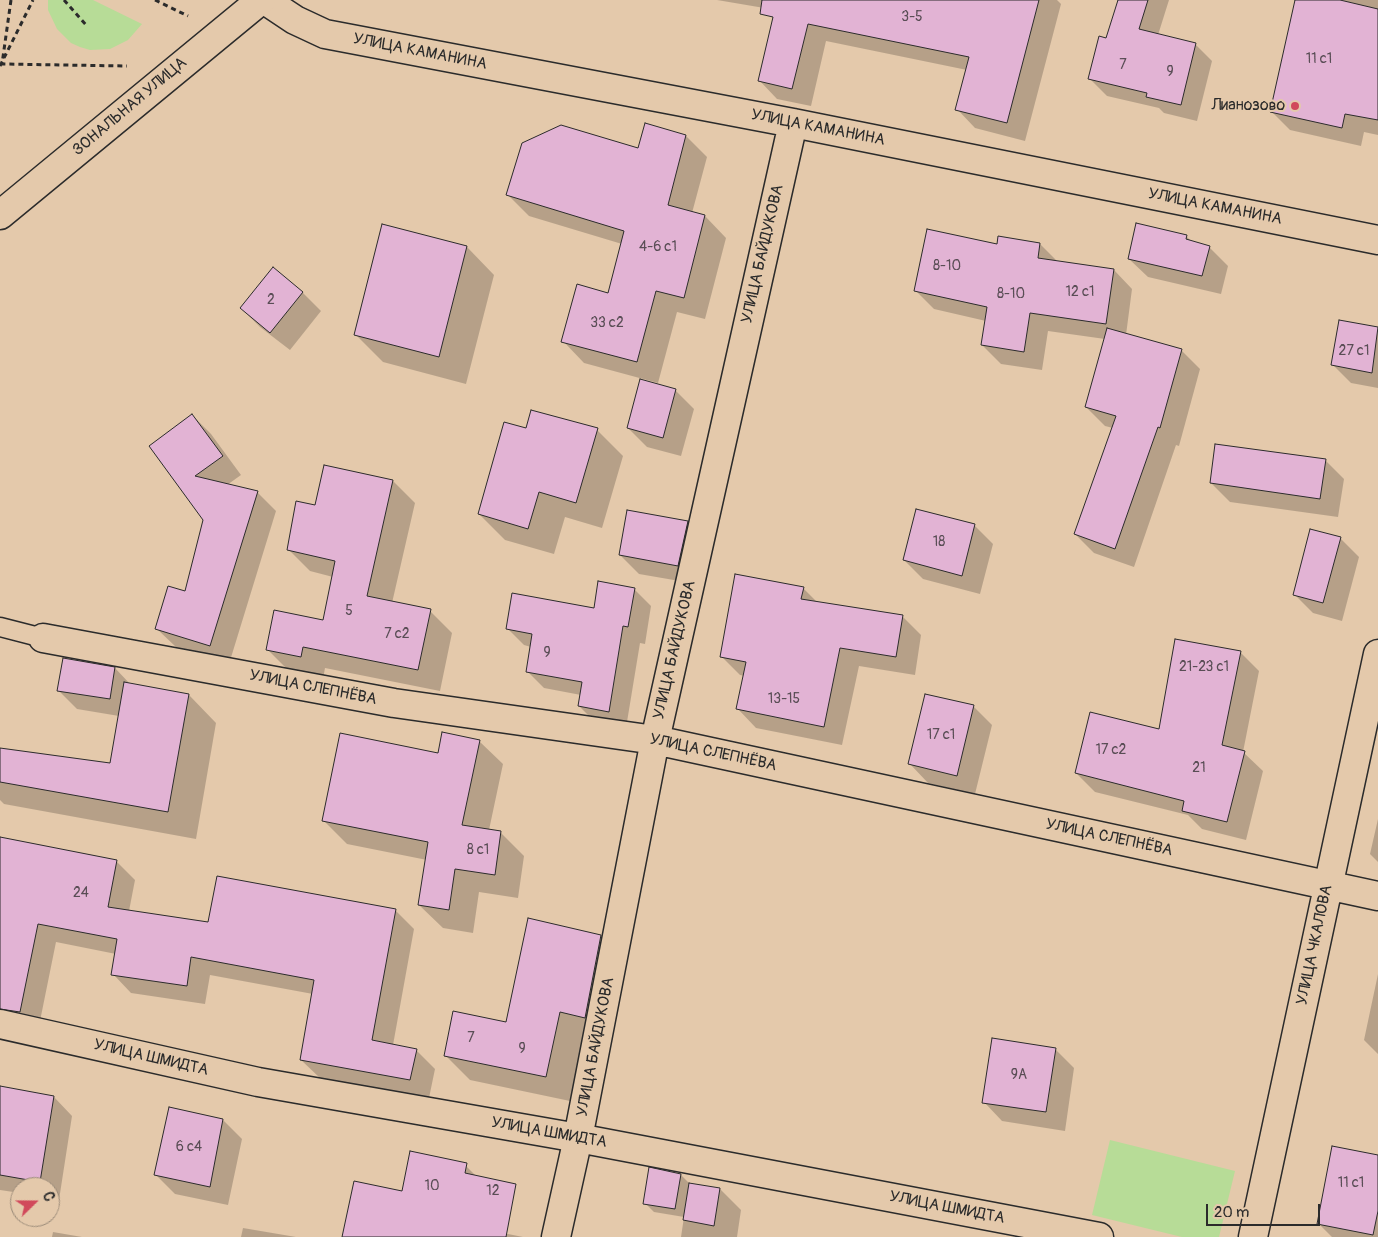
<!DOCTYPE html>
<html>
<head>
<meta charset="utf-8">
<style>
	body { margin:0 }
	#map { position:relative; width:1378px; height:1237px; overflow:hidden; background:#e4c9ab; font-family:Pangolin,sans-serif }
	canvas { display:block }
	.north { position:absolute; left:10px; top:1177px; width:50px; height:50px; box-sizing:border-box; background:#e4c9ab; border:1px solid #9a8a78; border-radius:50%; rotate:68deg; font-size:14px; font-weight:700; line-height:20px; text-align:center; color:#2b2b2b }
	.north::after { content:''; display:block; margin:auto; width:18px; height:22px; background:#d1495b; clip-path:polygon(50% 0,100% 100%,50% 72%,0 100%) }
	.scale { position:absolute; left:1206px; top:1204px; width:114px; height:22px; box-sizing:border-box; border:2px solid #2b2b2b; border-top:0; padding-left:6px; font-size:15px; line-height:18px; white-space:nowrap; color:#2b2b2b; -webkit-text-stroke:4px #e4c9ab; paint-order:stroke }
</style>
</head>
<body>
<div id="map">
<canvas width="1378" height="1237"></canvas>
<div class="north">С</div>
<div class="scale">20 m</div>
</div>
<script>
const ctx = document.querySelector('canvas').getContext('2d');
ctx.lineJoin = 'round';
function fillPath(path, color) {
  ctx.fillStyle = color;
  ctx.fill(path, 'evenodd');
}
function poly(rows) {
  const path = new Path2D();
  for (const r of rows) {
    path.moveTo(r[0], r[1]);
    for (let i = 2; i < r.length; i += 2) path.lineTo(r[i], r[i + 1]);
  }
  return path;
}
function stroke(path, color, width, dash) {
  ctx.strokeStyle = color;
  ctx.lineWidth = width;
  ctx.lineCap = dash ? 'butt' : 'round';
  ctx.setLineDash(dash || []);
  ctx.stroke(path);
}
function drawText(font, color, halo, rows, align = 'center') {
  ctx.font = font + ' Pangolin,sans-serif';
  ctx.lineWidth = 4;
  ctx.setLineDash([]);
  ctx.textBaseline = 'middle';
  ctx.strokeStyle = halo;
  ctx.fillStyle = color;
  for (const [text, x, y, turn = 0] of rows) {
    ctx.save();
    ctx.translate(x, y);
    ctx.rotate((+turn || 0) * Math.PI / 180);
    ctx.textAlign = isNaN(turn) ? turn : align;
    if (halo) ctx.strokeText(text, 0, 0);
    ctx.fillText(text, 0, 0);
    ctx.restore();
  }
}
fillPath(poly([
	[48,0,93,0,142,24,128,40,110,49,90,50,80,47,71,43,57,29,48,10],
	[1110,1140,1235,1171,1219,1237,1182,1237,1092,1215]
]), '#b7dc97');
fillPath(poly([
	[717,0,1057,0,1061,4,1025,141,975,128,957,109,967,70,826,41,811,106,777,99,759,80,776,10],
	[1119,0,1169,0,1158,35,1195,44,1212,61,1197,121,1164,113,1159,108,1107,96,1090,79,1107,39],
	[1296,0,1378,0,1378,135,1364,132,1361,146,1290,130,1271,111],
	[686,136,707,157,692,213,705,216,726,238,705,319,677,312,658,383,584,363,563,341,609,294,622,244,529,216,508,195],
	[1186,236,1192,242,1209,247,1228,266,1221,294,1148,277,1129,259],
	[1040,244,1058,262,1114,270,1132,289,1126,335,1181,350,1200,369,1179,446,1176,445,1134,567,1094,553,1075,534,1113,428,1105,426,1086,407,1105,339,1048,331,1042,370,1001,364,982,345,986,321,934,309,916,291,998,245],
	[467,247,494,275,466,384,383,362,355,334],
	[302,292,321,311,290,350,260,327,241,308],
	[1340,322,1378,328,1378,388,1351,383,1332,364],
	[675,390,694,409,681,456,647,447,628,428],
	[192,415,211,434,241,475,227,485,257,492,276,511,229,664,176,647,157,629,186,593,204,519,150,446],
	[527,430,597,430,623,456,602,528,565,517,554,554,505,540,479,514],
	[1325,460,1344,479,1338,517,1230,502,1211,483],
	[393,481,415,503,392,603,430,611,452,633,440,691,325,668,323,679,290,672,268,650,324,621,333,577,310,571,288,549,316,506],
	[687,522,706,541,697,584,639,574,620,555],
	[974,525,993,544,980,594,923,579,904,560],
	[1340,538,1359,557,1342,621,1313,613,1294,594],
	[803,588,818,603,902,616,921,635,915,675,859,666,842,745,756,728,738,709,745,676,740,675,721,656],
	[634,589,651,606,645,644,640,643,626,728,596,723,579,706,581,695,544,688,527,671,531,647,524,645,507,628,595,609],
	[1240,652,1259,671,1243,752,1263,771,1246,840,1202,829,1188,815,1095,792,1076,773,1160,731],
	[115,668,131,685,189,695,216,723,196,839,4,804,0,800,0,750,111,764,119,716,77,709,58,690],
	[974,707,992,725,975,794,928,783,910,764],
	[479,741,503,764,489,830,500,832,524,856,518,898,479,892,473,933,443,928,419,905,427,860,347,844,324,821,438,754],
	[1378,819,1378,862,1370,854],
	[0,838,116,861,135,880,129,911,209,924,395,910,414,929,393,1045,416,1050,435,1069,429,1098,320,1078,301,1060,313,994,210,975,205,1004,131,993,113,974,116,954,56,942,39,1026,9,1020,0,1011],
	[601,936,625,960,584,1036,570,1101,470,1080,446,1056,507,1023],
	[1378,974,1378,1054,1364,1040],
	[1055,1049,1074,1068,1065,1131,1002,1121,984,1102],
	[0,1088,54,1097,72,1116,59,1200,50,1198,50,1187,20,1187,20,1193,0,1190],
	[170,1109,223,1120,242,1139,228,1205,175,1194,156,1175],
	[1378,1156,1378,1237,1332,1237,1318,1223],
	[463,1163,482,1182,473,1227,523,1237,344,1237,400,1204],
	[681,1175,690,1184,720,1189,741,1210,737,1237,681,1237,684,1217,654,1212,645,1203],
	[243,1228,296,1237,241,1237],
	[53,1232,82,1237,52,1237]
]), '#0003');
const building = poly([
	[762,0,1039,0,1007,123,955,110,969,57,808,24,792,89,758,81,773,17,760,14,762,0],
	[1118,0,1148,0,1139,29,1196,43,1181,105,1146,97,1147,93,1088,79,1099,36,1106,38,1118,0],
	[1295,0,1340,0,1378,9,1378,120,1345,114,1342,128,1270,112,1295,0],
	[645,123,686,135,668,205,705,215,684,298,656,291,637,362,561,342,577,284,608,293,624,231,506,195,522,143,561,125,638,148,645,123],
	[1136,223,1187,235,1186,239,1210,246,1202,276,1128,259,1136,223],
	[382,224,467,246,439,357,354,335,382,224],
	[927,229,997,244,998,236,1040,243,1038,258,1114,269,1106,324,1030,313,1024,352,981,345,987,307,914,291,927,229],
	[273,267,303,292,270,333,240,308,273,267],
	[1339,320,1378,327,1372,373,1331,365,1339,320],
	[1107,328,1182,349,1160,428,1158,427,1115,549,1074,534,1116,416,1085,407,1107,328],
	[640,379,676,389,663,438,627,428,640,379],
	[531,410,598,428,576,503,539,492,528,529,478,514,504,422,526,428,531,410],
	[192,414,223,456,195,476,258,491,210,646,155,629,168,586,185,591,203,520,149,446,192,414],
	[1215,444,1326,459,1320,499,1210,483,1215,444],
	[324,465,393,480,367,596,431,609,418,670,303,647,301,657,266,650,274,610,323,620,335,561,287,550,296,501,315,505,324,465],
	[916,509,975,524,962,576,903,560,916,509],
	[627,510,688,521,678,566,619,555,627,510],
	[1310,529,1341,537,1323,603,1293,595,1310,529],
	[735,574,804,587,801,599,903,615,896,657,840,648,824,727,736,709,746,662,720,657,735,574],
	[598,581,635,588,628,627,623,626,609,712,578,706,582,682,526,672,532,634,506,629,512,593,594,608,598,581],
	[1175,639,1241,651,1222,745,1245,751,1227,822,1182,811,1184,801,1075,773,1090,712,1159,729,1175,639],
	[63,658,115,667,110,699,57,691,63,658],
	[124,682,189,694,168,812,0,782,0,748,110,763,124,682],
	[925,694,974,705,957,776,908,764,925,694],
	[442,732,480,740,462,825,501,831,495,875,455,869,449,910,418,905,428,842,322,821,340,733,438,753,442,732],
	[0,837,117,860,108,907,208,922,217,876,396,909,372,1040,417,1049,410,1080,300,1060,314,980,191,957,187,986,111,975,117,939,38,924,20,1012,0,1009,0,837],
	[528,918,601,935,585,1018,560,1012,546,1077,444,1056,453,1011,506,1022,528,918],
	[992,1038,1056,1048,1046,1112,982,1103,992,1038],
	[0,1086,54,1096,40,1182,0,1175,0,1086],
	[169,1107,223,1119,210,1187,154,1175,169,1107],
	[1332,1146,1378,1155,1378,1211,1373,1235,1317,1224,1332,1146],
	[410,1151,467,1163,465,1173,516,1184,506,1237,342,1237,354,1181,402,1191,410,1151],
	[649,1167,681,1174,675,1209,643,1204,649,1167],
	[689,1183,720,1188,714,1226,683,1220,689,1183]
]);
fillPath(building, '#e2b3d4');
stroke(building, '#2b2b2b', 1);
const lane = poly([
	[0,627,43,638]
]);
const street = poly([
	[265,0,295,20,325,34,793,123,1378,240],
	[43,638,394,703,655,740,1378,896],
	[0,1024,258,1082,578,1138,1099,1237],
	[556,1237,578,1138,655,740,793,123],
	[1253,1237,1378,654]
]);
const secondary = poly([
	[0,215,261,0]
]);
stroke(lane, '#2b2b2b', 21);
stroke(street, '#2b2b2b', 31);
stroke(secondary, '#2b2b2b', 31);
stroke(poly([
	[11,0,2,64,127,66],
	[64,0,87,26],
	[155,0,188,16],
	[0,66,33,0]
]), '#2b2b2b', 3, [5, 4]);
stroke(lane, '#e4c9ab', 18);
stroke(street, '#e4c9ab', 28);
stroke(secondary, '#e4c9ab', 28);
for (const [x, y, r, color] of [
	[1295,106,5,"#d1495b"]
]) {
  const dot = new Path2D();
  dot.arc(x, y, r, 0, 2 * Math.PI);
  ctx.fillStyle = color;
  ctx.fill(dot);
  stroke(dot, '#e4c9ab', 2);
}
drawText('14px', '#594d55', null, [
	["3-5",912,17],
	["11 с1",1319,59],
	["7",1123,65],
	["9",1170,72],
	["4-6 с1",658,247],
	["8-10",947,266],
	["12 с1",1080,292],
	["8-10",1011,294],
	["2",271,300],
	["33 с2",607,323],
	["27 с1",1354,351],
	["18",939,542],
	["5",349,611],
	["7 с2",397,634],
	["9",547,653],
	["21-23 с1",1204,667],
	["13-15",784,699],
	["17 с1",941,735],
	["17 с2",1111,750],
	["21",1199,768],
	["8 с1",478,850],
	["24",81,893],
	["7",471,1038],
	["9",522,1049],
	["9А",1019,1075],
	["6 с4",189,1147],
	["11 с1",1351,1183],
	["10",432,1186],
	["12",493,1191]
]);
drawText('16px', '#2b2b2b', '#e4c9ab', [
	["УЛИЦА КАМАНИНА",420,52,11],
	["ЗОНАЛЬНАЯ УЛИЦА",130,107,-40],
	["УЛИЦА КАМАНИНА",818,128,11],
	["УЛИЦА КАМАНИНА",1215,207,11],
	["УЛИЦА БАЙДУКОВА",763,254,-77],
	["УЛИЦА БАЙДУКОВА",675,650,-77],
	["УЛИЦА СЛЕПНЁВА",313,688,11],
	["УЛИЦА СЛЕПНЁВА",713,753,12],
	["УЛИЦА СЛЕПНЁВА",1109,838,12],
	["УЛИЦА ЧКАЛОВА",1315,945,-78],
	["УЛИЦА БАЙДУКОВА",596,1047,-79],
	["УЛИЦА ШМИДТА",151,1058,13],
	["УЛИЦА ШМИДТА",549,1133,10],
	["УЛИЦА ШМИДТА",947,1208,11]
]);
drawText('16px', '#2b2b2b', '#e4c9ab', [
	["Лианозово",1285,106]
], 'right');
</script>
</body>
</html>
